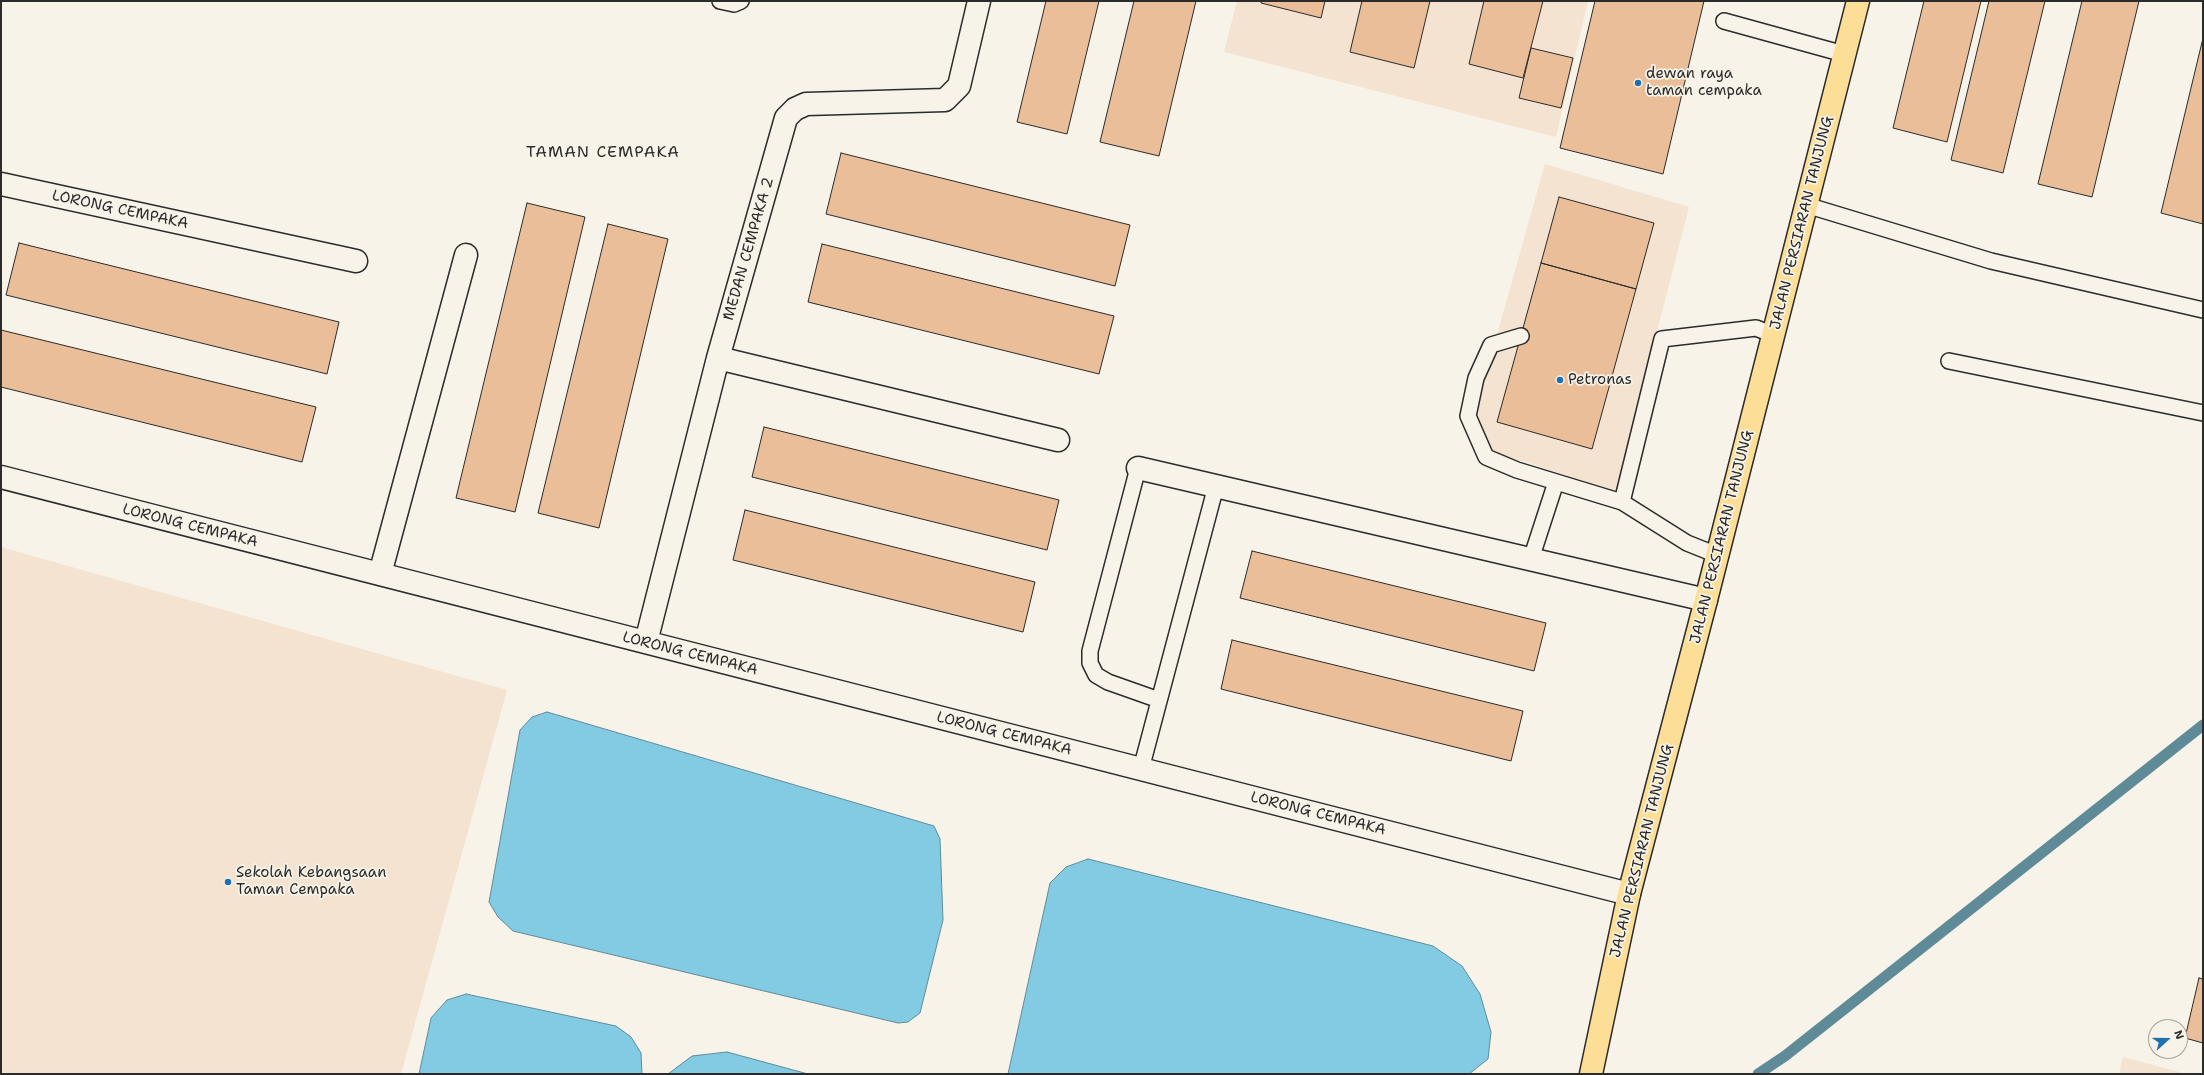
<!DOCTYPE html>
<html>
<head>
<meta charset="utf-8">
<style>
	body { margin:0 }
	#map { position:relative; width:2204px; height:1075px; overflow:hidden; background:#f7f3e8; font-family:"Shantell Sans",sans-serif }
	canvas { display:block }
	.frame { position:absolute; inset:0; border:2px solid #2b2b2b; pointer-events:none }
	.north { position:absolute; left:2148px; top:1019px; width:40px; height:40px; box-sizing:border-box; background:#f7f3e8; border:1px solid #a5a39c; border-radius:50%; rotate:69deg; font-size:11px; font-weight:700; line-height:16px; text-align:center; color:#2b2b2b }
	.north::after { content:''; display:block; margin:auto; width:14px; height:18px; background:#1f6fb2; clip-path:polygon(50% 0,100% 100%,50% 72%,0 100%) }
</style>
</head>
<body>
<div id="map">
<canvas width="2204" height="1075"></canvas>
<div class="frame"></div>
<div class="north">N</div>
</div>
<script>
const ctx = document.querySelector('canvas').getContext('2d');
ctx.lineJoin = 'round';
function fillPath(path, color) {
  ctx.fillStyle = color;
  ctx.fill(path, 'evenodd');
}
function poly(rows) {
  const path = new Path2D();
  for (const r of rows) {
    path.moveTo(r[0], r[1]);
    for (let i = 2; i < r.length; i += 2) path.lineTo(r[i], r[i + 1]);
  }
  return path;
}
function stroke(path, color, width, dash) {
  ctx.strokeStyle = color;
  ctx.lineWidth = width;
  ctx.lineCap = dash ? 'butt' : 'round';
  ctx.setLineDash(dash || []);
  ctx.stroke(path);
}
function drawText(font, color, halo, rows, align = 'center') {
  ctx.font = font + ' "Shantell Sans",sans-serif';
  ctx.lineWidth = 3.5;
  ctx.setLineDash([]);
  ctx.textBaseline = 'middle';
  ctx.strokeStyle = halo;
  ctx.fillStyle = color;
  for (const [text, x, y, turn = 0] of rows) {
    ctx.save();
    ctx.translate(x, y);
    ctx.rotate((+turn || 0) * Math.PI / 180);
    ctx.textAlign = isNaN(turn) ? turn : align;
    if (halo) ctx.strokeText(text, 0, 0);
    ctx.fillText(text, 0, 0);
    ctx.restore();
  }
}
fillPath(poly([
	[1237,1,1588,1,1556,137,1224,52],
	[1545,164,1689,207,1616,491,1491,451,1475,413],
	[1,547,507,690,401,1074,1,1074],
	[2123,1057,2187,1074,2119,1074]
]), '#f3e3d0');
const water = poly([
	[547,712,934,826,940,839,943,920,920,1013,908,1022,898,1023,513,931,498,917,489,902,520,730,532,717,547,712],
	[1088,859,1433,946,1462,966,1480,994,1491,1032,1488,1059,1469,1074,1008,1074,1050,883,1066,867,1088,859],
	[466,994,616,1026,631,1037,641,1053,642,1074,419,1074,431,1018,447,1000,466,994],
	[727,1052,808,1074,668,1074,692,1056,727,1052]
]);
fillPath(water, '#82cbe2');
stroke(water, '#5f8b99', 1);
stroke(poly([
	[1758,1074,1785,1056,2203,725]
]), '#5f8b99', 11);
const building = poly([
	[1046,1,1099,1,1067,134,1017,122,1046,1],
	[1134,1,1196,1,1159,156,1100,142,1134,1],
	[1261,1,1325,1,1321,18,1261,3,1261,1],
	[1362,1,1430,1,1414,68,1350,52,1362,1],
	[1484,1,1543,1,1523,78,1469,64,1484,1],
	[1595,1,1704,1,1663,174,1560,148,1595,1],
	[1924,1,1981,1,1947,142,1893,128,1924,1],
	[1989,1,2045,1,2003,173,1951,160,1989,1],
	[2082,1,2139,1,2092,197,2038,184,2082,1],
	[2203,38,2203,224,2161,213,2203,38],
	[1531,48,1573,58,1561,108,1519,98,1531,48],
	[841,153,1130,225,1115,286,826,214,841,153],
	[1559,197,1654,223,1636,289,1541,263,1559,197],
	[527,203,585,217,515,512,456,498,527,203],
	[608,224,668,239,599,528,538,513,608,224],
	[19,243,339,322,327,374,6,295,19,243],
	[822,244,1114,316,1099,374,808,302,822,244],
	[1541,263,1636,289,1592,449,1497,422,1541,263],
	[1,330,316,407,302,462,1,387,1,330],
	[764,427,1059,500,1047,550,752,477,764,427],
	[745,510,1035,582,1023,632,733,560,745,510],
	[1252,551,1546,623,1534,671,1240,598,1252,551],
	[1232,640,1523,711,1511,761,1221,689,1232,640],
	[2199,978,2203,979,2203,1043,2185,1038,2199,978]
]);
fillPath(building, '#e9be99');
stroke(building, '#2b2b2b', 1);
const lane = poly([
	[720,1,734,4,741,1],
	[1724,21,1844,54],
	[1806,205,1991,261,2203,310],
	[1521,336,1491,345,1476,378,1468,416,1486,457,1517,470,1622,502,1687,543,1717,555],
	[1949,361,2203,413],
	[1138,468,1090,651,1090,663,1096,675,1108,682,1159,700],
	[1622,502,1662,339,1756,328,1774,335],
	[1531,559,1556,482],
	[1141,769,1216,486]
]);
const street = poly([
	[1,184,356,261],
	[718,358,1058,440],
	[1138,468,1706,600],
	[1,477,1629,894],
	[380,574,466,255],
	[646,642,718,358,786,118,795,109,806,104,945,100,959,86,979,1]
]);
const primary = poly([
	[1591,1074,1629,894,1706,600,1858,1]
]);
stroke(lane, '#2b2b2b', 18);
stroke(street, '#2b2b2b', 25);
stroke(primary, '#2b2b2b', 25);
stroke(lane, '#f7f3e8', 15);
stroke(street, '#f7f3e8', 22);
stroke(primary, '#fcde96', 22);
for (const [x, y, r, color] of [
	[1638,83,4,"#1f6fb2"],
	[1560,380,4,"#1f6fb2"],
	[228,882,4,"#1f6fb2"]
]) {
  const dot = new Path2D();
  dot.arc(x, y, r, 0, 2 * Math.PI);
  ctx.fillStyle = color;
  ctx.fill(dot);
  stroke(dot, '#f7f3e8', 1.5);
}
drawText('15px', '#2b2b2b', '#f7f3e8', [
	["dewan raya",1646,74],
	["taman cempaka",1646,91],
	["Petronas",1568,380],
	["Sekolah Kebangsaan",236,873],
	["Taman Cempaka",236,890]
], 'left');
drawText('15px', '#2b2b2b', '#f7f3e8', [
	["LORONG CEMPAKA",120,210,12],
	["JALAN PERSIARAN TANJUNG",1802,223,-76],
	["MEDAN CEMPAKA 2",749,249,-74],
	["LORONG CEMPAKA",190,526,14],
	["JALAN PERSIARAN TANJUNG",1722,537,-76],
	["LORONG CEMPAKA",690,654,14],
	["LORONG CEMPAKA",1004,734,14],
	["LORONG CEMPAKA",1318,814,14],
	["JALAN PERSIARAN TANJUNG",1642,851,-76]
]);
ctx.letterSpacing = '1px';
drawText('16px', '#2b2b2b', '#f7f3e8', [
	["TAMAN CEMPAKA",603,153]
]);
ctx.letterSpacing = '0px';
</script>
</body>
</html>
